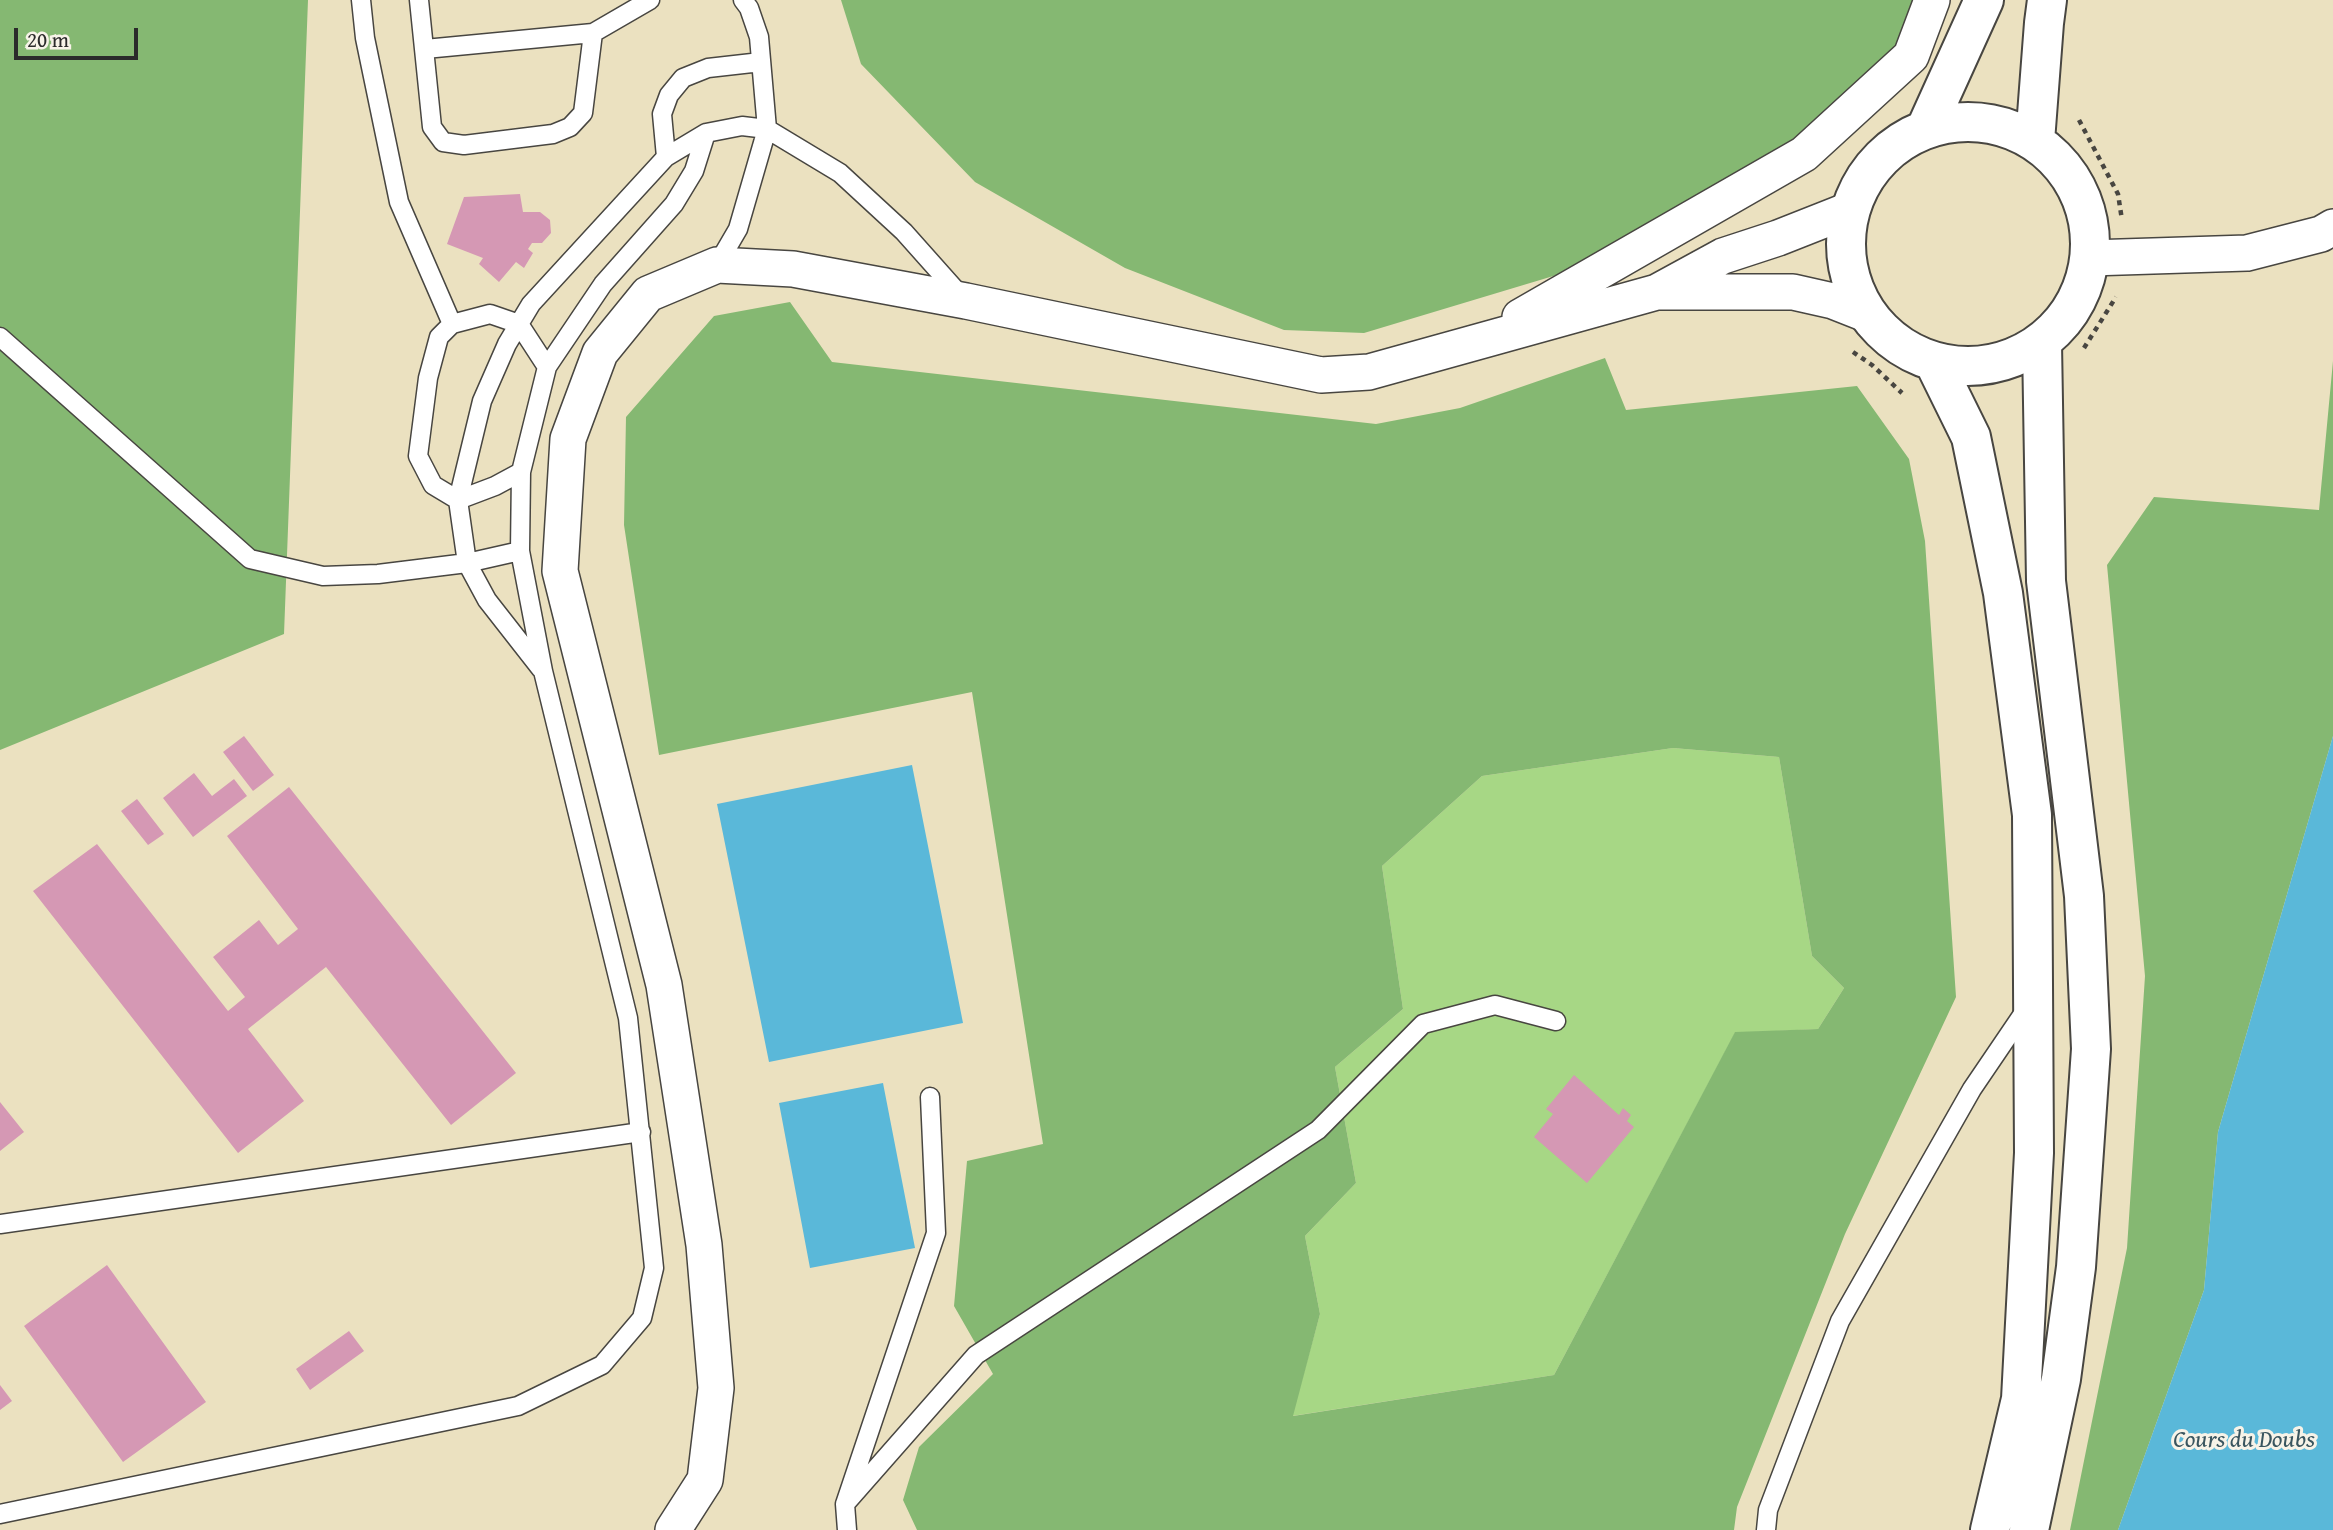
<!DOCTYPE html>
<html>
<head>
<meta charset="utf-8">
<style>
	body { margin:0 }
	#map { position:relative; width:2333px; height:1530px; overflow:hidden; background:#ebe1c0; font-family:"Gentium Book Plus",serif }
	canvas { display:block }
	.scale { position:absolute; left:14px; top:28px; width:124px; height:32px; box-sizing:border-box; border:4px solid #2b2b2b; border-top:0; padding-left:9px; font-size:21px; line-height:24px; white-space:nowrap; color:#2b2b2b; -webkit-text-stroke:5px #f7f3e8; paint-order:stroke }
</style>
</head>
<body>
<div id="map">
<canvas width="2333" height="1530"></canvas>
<div class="scale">20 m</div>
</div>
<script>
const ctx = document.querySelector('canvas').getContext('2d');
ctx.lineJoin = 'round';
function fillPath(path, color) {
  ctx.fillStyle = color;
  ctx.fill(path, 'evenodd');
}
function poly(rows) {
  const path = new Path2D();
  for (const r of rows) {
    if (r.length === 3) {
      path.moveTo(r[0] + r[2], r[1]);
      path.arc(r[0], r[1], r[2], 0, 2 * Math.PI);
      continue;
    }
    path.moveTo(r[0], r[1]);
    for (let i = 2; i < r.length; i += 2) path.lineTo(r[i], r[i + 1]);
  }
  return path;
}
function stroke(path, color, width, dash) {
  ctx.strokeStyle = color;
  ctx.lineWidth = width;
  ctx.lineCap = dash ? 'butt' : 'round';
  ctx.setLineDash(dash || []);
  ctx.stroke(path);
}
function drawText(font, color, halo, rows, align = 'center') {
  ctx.font = font + ' "Gentium Book Plus",serif';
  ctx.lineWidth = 6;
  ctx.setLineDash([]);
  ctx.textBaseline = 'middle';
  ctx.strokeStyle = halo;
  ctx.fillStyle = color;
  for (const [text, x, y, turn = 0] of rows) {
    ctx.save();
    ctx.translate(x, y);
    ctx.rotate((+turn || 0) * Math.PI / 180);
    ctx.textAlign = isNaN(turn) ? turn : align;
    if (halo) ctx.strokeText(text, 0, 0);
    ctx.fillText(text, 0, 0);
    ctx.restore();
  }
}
fillPath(poly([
	[1673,748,1779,757,1812,956,1844,988,1818,1029,1735,1033,1554,1375,1292,1416,1320,1314,1305,1236,1356,1183,1335,1067,1403,1009,1382,866,1482,776]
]), '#a7d785');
fillPath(poly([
	[0,0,308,0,284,634,0,750],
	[841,0,1941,0,1928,41,1746,177,1560,274,1364,333,1284,330,1125,268,975,182,861,64],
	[790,302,832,362,1376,424,1460,408,1605,358,1626,410,1857,386,1909,459,1925,541,1956,997,1845,1234,1737,1507,1734,1530,917,1530,903,1500,919,1447,993,1374,954,1306,967,1161,1043,1144,972,692,659,755,624,525,626,417,714,316],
	[1673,748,1779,757,1812,956,1844,988,1818,1029,1735,1032,1554,1375,1293,1416,1320,1314,1305,1236,1356,1183,1335,1067,1403,1009,1382,866,1482,776],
	[2333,361,2333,736,2218,1132,2204,1290,2118,1530,2070,1530,2127,1248,2145,976,2107,565,2154,497,2319,510]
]), '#85b872');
fillPath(poly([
	[2333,736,2333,1530,2118,1530,2204,1290,2218,1132],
	[912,765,963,1023,769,1062,717,804],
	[883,1083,915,1248,810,1268,779,1103]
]), '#5ab8d9');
fillPath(poly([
	[520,194,523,212,540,212,550,220,551,233,542,243,532,243,528,249,533,253,524,268,516,262,499,282,479,264,483,258,447,244,464,197],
	[244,736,274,775,253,791,223,752],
	[194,773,212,796,234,779,247,796,193,837,163,798],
	[289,787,516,1073,451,1125,326,967,248,1029,304,1101,238,1153,33,891,97,844,228,1011,245,997,213,957,259,920,278,945,298,929,227,836],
	[137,799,164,834,148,845,121,811],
	[1574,1075,1619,1115,1623,1108,1631,1115,1627,1121,1634,1127,1587,1183,1534,1137,1553,1114,1546,1109],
	[0,1102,24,1132,0,1151],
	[107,1265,206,1402,123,1462,24,1326],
	[349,1331,364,1351,310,1390,296,1369],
	[0,1385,12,1401,0,1410]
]), '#d598b4');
const lane = poly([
	[361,0,365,38,399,202,452,324],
	[419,0,432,127,443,142,464,145,553,134,570,127,583,113,593,33],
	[425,49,593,33,650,0],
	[666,157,662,114,669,95,683,78,708,68,761,62],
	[717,265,738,229,767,129,759,37,749,8,743,0],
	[0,337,250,559,323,576,378,574,467,563,520,551],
	[521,472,495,486,458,500,433,485,418,456,428,378,439,337,452,324,490,314,519,324,547,367],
	[541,669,487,600,467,563,458,500,482,401,507,344,531,304,666,157,706,133,742,126,767,129,840,173,904,232,961,296],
	[0,1224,641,1132],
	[845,1504,976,1355,1318,1130,1423,1024,1495,1005,1556,1021],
	[0,1514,518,1406,602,1365,642,1318,654,1268,628,1018,543,671,520,551,521,472,547,367,603,284,674,204,694,171,706,133],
	[847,1530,845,1504,936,1233,930,1097],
	[1766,1530,1768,1510,1840,1321,1972,1089,2027,1008]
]);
const street = poly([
	[2090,258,2247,253,2321,234,2333,227],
	[1660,292,1793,292,1833,301,1866,314],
	[1520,317,1804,154,1911,56,1932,0],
	[673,1530,705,1480,716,1388,704,1245,664,985,560,571,568,439,600,353,648,294,717,265,793,269,966,301,1321,375,1369,372,1657,292,1723,256,1778,238,1849,210]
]);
const primary = poly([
	[1968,244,122],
	[1926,128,1984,0],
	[2035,141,2044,23,2047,0],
	[1935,364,1971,437,2003,593,2032,815,2034,1153,2021,1399,1990,1530],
	[2029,1530,2061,1379,2076,1267,2091,1049,2084,896,2046,581,2042,343]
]);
stroke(lane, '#484641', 21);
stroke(street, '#484641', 38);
stroke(primary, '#484641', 42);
stroke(poly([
	[2079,120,2118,194,2122,220],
	[2084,348,2116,297],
	[1853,352,1872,365,1902,393]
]), '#484641', 4.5, [5, 5]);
stroke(lane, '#fff', 18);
stroke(street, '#fff', 35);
stroke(primary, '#fff', 38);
drawText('italic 24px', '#39555f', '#f7f3e8', [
	["Cours du Doubs",2244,1441]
]);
</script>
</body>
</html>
